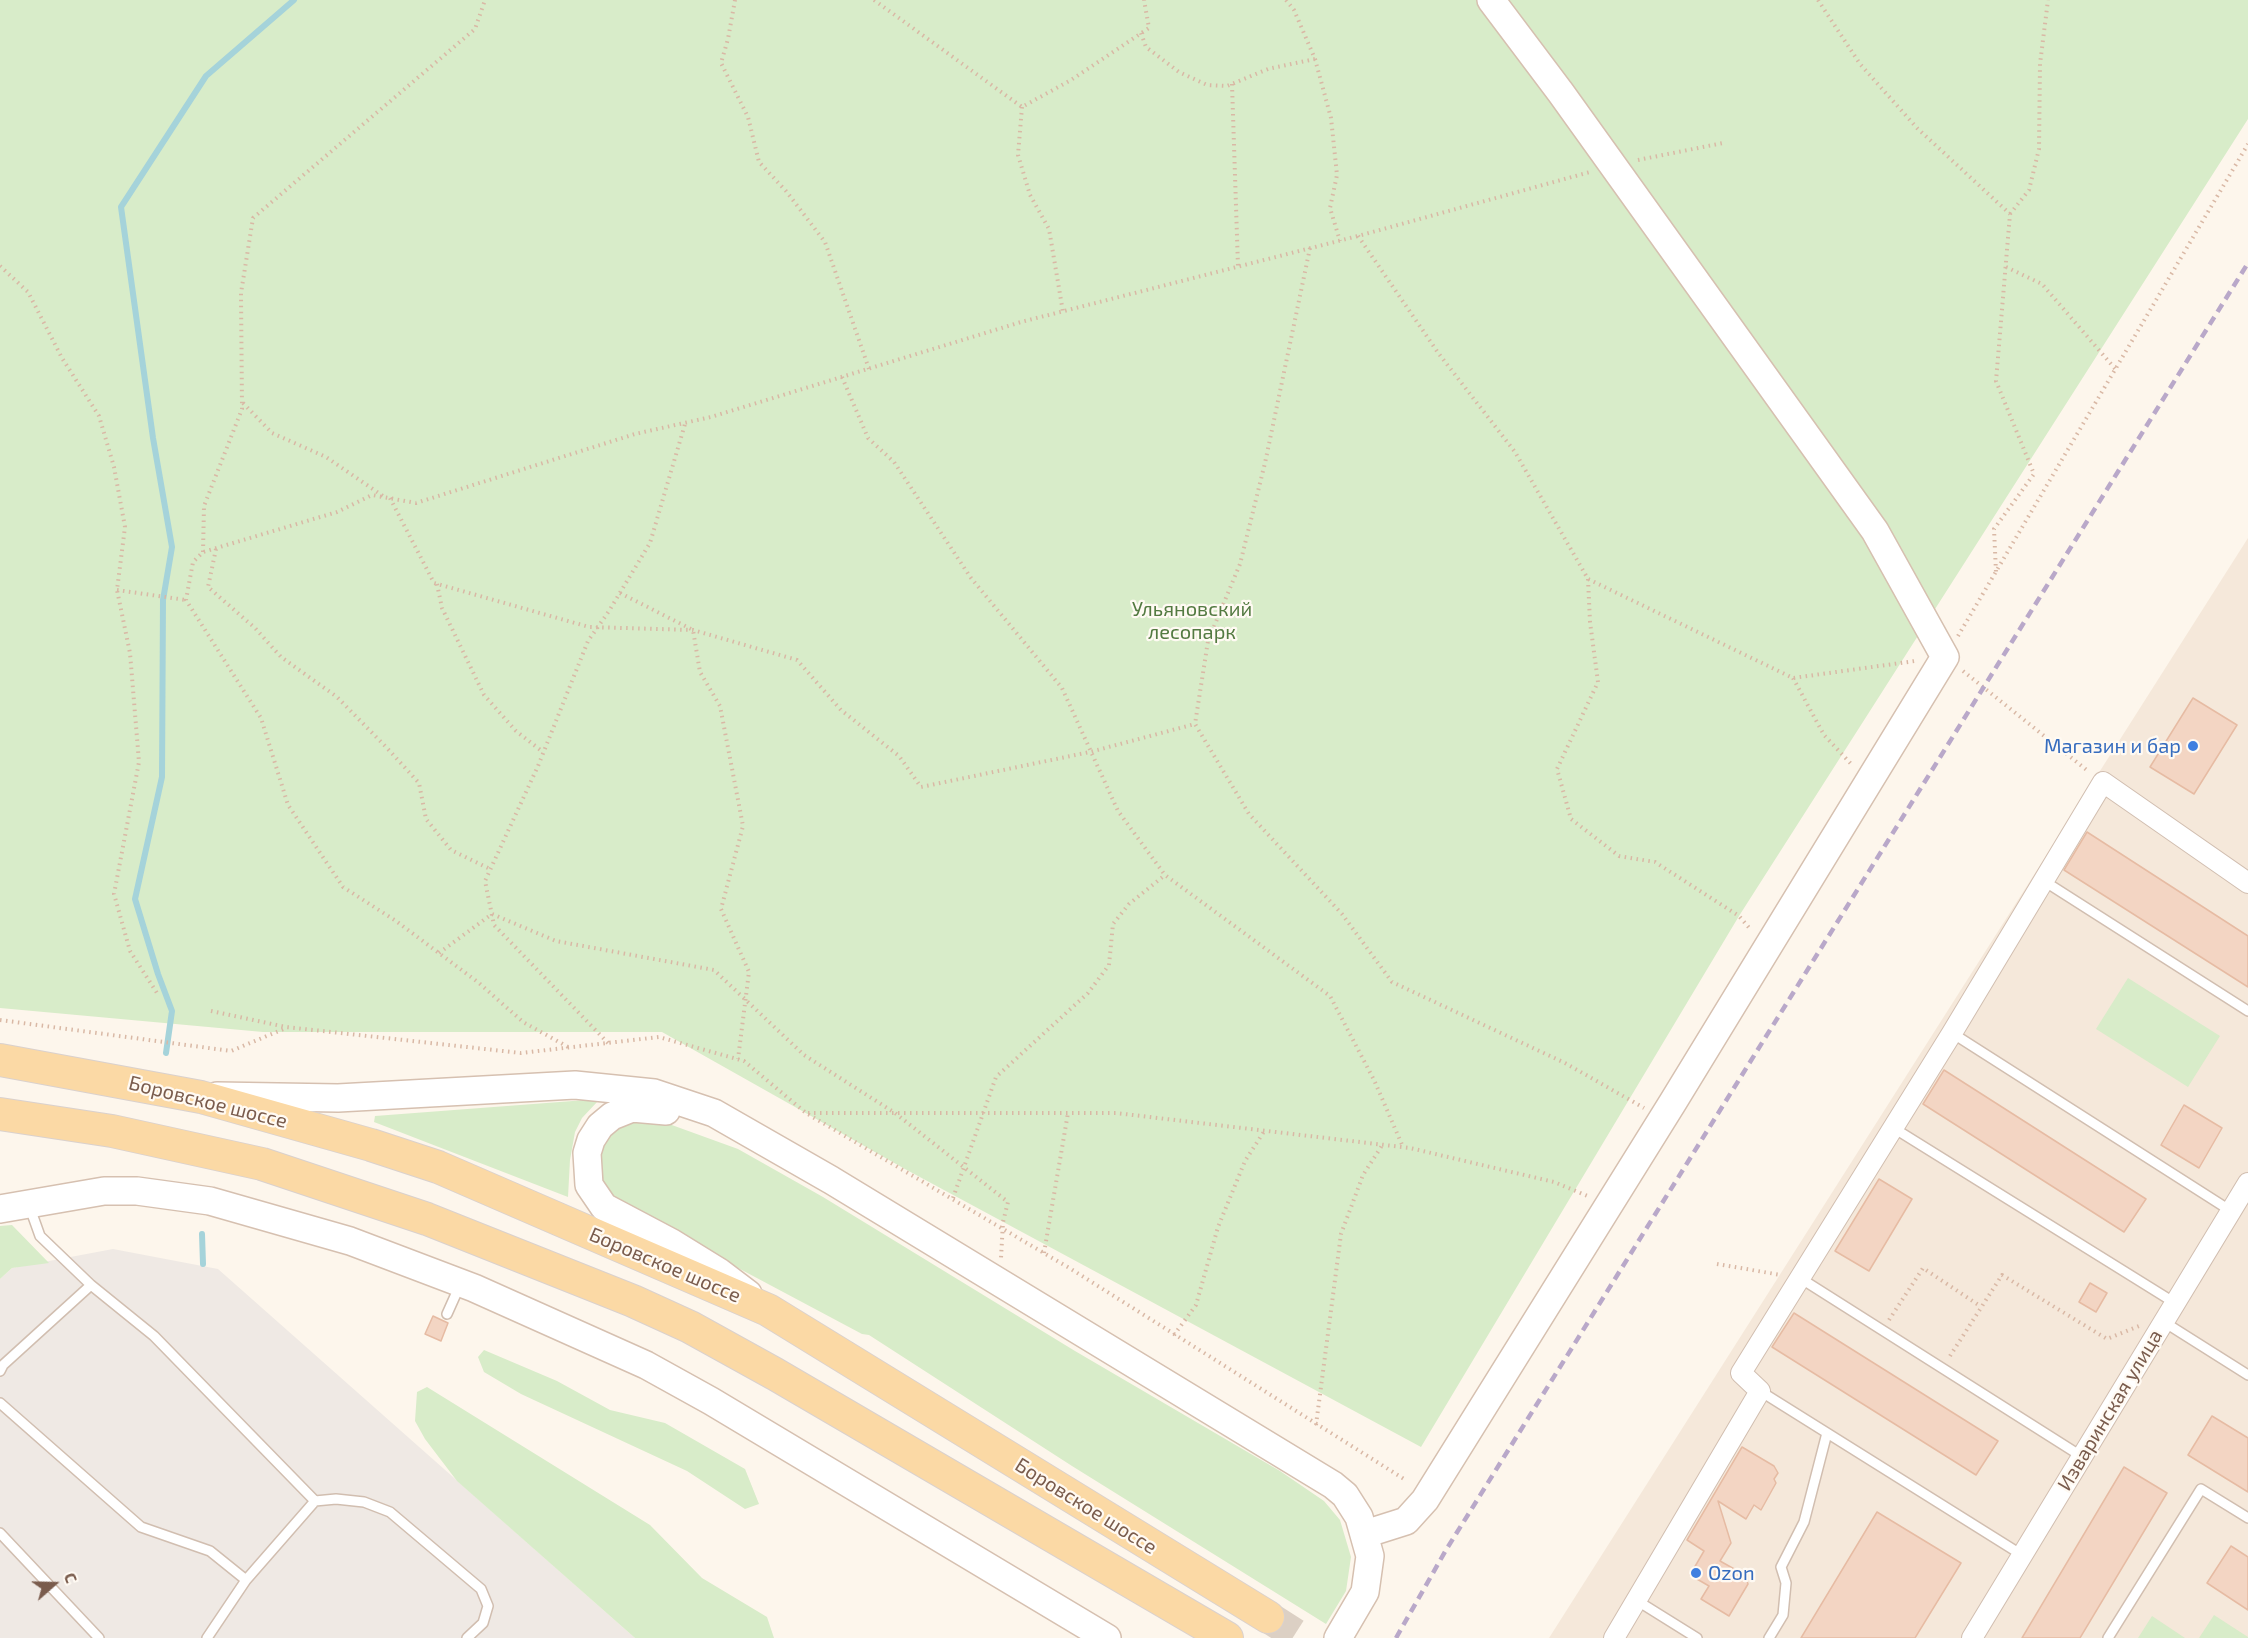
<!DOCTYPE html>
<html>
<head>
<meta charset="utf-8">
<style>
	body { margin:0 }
	#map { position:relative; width:2248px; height:1638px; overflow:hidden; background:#fdf6ec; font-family:"Exo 2",sans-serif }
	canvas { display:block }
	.north { position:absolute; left:24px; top:1554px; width:60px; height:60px; -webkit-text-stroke:4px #fffaf3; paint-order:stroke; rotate:70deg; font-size:16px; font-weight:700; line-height:24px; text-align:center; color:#7a5c4d }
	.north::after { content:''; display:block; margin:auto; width:21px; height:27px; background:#7a5c4d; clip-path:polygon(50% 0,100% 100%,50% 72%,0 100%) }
</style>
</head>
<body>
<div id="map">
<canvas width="2248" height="1638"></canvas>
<div class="north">С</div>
</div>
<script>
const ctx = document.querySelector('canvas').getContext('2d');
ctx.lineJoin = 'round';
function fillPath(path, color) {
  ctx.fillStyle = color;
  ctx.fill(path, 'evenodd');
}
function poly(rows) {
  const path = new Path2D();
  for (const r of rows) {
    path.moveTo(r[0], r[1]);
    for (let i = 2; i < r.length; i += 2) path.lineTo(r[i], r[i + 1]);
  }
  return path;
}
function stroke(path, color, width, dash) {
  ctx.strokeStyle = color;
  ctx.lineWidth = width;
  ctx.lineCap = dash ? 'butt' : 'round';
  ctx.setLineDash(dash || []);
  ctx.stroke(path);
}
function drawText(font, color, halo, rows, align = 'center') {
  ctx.font = font + ' "Exo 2",sans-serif';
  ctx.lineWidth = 4.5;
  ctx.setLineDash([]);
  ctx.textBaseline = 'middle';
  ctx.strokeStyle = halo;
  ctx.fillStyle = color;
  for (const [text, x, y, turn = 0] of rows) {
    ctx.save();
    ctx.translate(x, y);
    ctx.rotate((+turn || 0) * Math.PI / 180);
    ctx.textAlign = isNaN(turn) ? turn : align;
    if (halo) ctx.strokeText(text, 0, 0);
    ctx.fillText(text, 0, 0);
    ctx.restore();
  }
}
fillPath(poly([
	[2248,538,2248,1638,1549,1638]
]), '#f5e8da');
fillPath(poly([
	[113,1249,218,1269,635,1638,0,1638,0,1279,12,1268]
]), '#efe9e4');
fillPath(poly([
	[0,0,2248,0,2248,119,1739,916,1421,1447,905,1169,662,1032,263,1032,0,1008],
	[2128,978,2220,1036,2188,1087,2096,1029],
	[586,1100,598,1101,582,1118,575,1132,570,1160,568,1197,374,1122,375,1116],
	[658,1120,738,1149,823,1197,1075,1351,1280,1471,1324,1501,1340,1520,1351,1557,1346,1591,1326,1624,1072,1466,869,1335,862,1334,616,1203,602,1184,599,1154,606,1137,613,1130,630,1121],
	[12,1225,49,1263,12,1268,0,1279,0,1226],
	[484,1350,557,1381,610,1410,665,1423,745,1469,759,1504,745,1509,687,1471,521,1394,484,1372,478,1357],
	[427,1387,650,1525,702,1578,767,1617,774,1638,635,1638,457,1481,425,1439,415,1421,417,1392],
	[2214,1615,2248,1637,2248,1638,2199,1638],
	[2152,1616,2185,1638,2138,1638]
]), '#d8ecc9');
stroke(poly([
	[166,1053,172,1011,158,974,135,899,162,777,163,600,172,547,153,438,121,207,206,76,294,0],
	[202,1234,203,1264]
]), '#a5d3da', 6);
const building = poly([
	[2193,698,2237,725,2194,794,2150,767,2193,698],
	[2087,832,2248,936,2248,987,2064,870,2087,832],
	[1944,1070,2146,1199,2124,1232,1923,1104,1944,1070],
	[2184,1105,2222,1128,2199,1168,2161,1145,2184,1105],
	[1879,1179,1912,1199,1869,1271,1835,1251,1879,1179],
	[2090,1283,2107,1293,2096,1312,2079,1302,2090,1283],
	[1794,1313,1998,1441,1976,1475,1772,1347,1794,1313],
	[433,1316,448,1323,441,1341,425,1334,433,1316],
	[2212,1416,2248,1438,2248,1492,2188,1455,2212,1416],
	[1742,1447,1774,1466,1778,1473,1774,1479,1776,1483,1761,1510,1754,1505,1746,1519,1718,1501,1731,1543,1720,1561,1745,1575,1748,1584,1729,1616,1701,1599,1709,1586,1690,1575,1704,1551,1687,1540,1742,1447],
	[2124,1467,2167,1493,2080,1638,2022,1638,2124,1467],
	[1877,1512,1961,1563,1915,1638,1801,1638,1877,1512],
	[2231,1546,2248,1557,2248,1610,2207,1583,2231,1546]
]);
fillPath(building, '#f3d5c3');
stroke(building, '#e6bba3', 1.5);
stroke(poly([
	[1268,1617,1301,1638]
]), '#dcd0c4', 32, [32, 16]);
const lane = poly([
	[2044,881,2248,1011],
	[1952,1033,2231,1211],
	[1892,1127,2175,1303],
	[1800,1278,2081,1456],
	[447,1314,460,1285],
	[2164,1322,2248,1375],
	[0,1371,3,1365,91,1285],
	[1760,1391,2022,1555],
	[0,1403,141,1527,210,1551,246,1580,315,1501,154,1336,91,1285,40,1236,30,1208],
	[315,1501,336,1499,364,1502,390,1512,481,1589,488,1606,483,1623,467,1638],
	[0,1533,99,1638],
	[1636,1600,1697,1638],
	[207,1638,246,1580],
	[1769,1638,1783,1615,1786,1583,1781,1567,1804,1522,1827,1433],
	[2108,1638,2201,1489,2248,1518]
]);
const street = poly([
	[1614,1638,1760,1391,1741,1373,1952,1033,2103,782,2248,883],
	[1972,1638,2248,1183]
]);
const secondary = poly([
	[217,1096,338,1098,575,1085,654,1093,714,1113,831,1180,1333,1485,1345,1495,1359,1517,1370,1556,1365,1592,1338,1638],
	[666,1111,632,1108,612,1116,600,1126,591,1140,587,1153,589,1185,604,1207,672,1243,719,1272,748,1294],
	[0,1209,104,1191,137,1191,210,1201,350,1241,474,1288,646,1365,711,1401,1107,1638],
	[1365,1534,1406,1521,1425,1500,1673,1102,1945,657,1875,531,1561,93,1491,0]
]);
const primary = poly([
	[0,1060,201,1097,371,1145,438,1167,768,1310,1268,1617],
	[0,1114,112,1131,262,1164,427,1219,633,1301,690,1327,775,1374,1227,1638]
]);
stroke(lane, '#d1beb0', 12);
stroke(street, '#d1beb0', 22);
stroke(secondary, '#d6c0b0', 30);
stroke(primary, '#dad1cd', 34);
stroke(poly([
	[735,0,728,39,721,63,748,117,759,162,786,191,825,242,869,369],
	[874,0,1022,107,1071,80,1149,28,1144,0],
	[1286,0,1294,10,1315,59,1331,118,1337,175,1330,208,1340,241],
	[1818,0,1860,64,1917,128,2010,214,1996,381,2034,474,1994,529,1996,572],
	[1141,33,1146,47,1179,72,1207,85,1227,86,1268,69,1315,59],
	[1232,84,1238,267],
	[1022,107,1018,155,1030,195,1049,229,1063,312],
	[1638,160,1723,143],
	[2010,214,2029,190,2039,149,2040,64,2048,0],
	[1358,236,1439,354,1515,452,1588,579,1793,678,1915,661],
	[1310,248,1265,463,1240,564,1208,641,1195,724,1249,814,1342,914,1392,982,1565,1063,1644,1108],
	[0,266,28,292,62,358,99,416,114,467,125,527,117,590,130,653,139,762,114,894,130,951,157,993],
	[2006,267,2042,284,2117,371],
	[842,377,868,438,894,462,971,578,1062,688,1118,811,1165,875,1330,996,1374,1080,1403,1147],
	[243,403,272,433,326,457,383,496],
	[390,498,434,583,589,627,693,630,797,660,841,710,899,756,921,787,1090,752,1195,724],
	[216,549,208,587,255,628,281,657,337,697,387,748,419,783,426,819,451,850,490,869],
	[203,552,204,506,242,409,241,293,253,218,475,29,485,0],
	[1588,579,1590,622,1598,682,1557,769,1571,819,1619,856,1655,862,1739,916,1751,930],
	[437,584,442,608,484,695,516,731,543,752],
	[117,590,186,600],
	[620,593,693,630,700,672,720,706,743,826,721,909,749,972,738,1059],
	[1958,636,2248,144],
	[1963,671,2088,771],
	[1793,678,1824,735,1853,766],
	[439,953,492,914,556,941,714,970,804,1055,895,1113,1008,1202,1003,1222,1001,1258],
	[211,1011,286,1027,521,1053,659,1037,744,1061,806,1113,1071,1269,1404,1479],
	[0,1020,231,1051,286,1028],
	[608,1043,494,925,485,881,538,766,588,641,609,611,650,543,685,424],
	[568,1047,523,1022,479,983,396,921,343,887,288,805,261,718,186,600,193,562,203,552,337,512,372,495,416,503,635,434,711,417,1021,322,1358,236,1590,172],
	[808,1113,1116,1113,1410,1148,1554,1182,1590,1197],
	[953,1198,996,1077,1088,993,1109,965,1113,924,1129,904,1165,875],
	[1044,1253,1068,1113],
	[1717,1264,1781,1275],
	[1889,1320,1923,1268,1980,1306],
	[1174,1335,1196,1305,1218,1227,1245,1161,1265,1130],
	[1950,1356,2002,1275,2107,1339,2139,1326],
	[1316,1425,1341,1234,1363,1175,1383,1144]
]), '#d9b8a5', 4, [1.5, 4.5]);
stroke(lane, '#fff', 9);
stroke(street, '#fff', 20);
stroke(secondary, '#fff', 27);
stroke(primary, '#fbd9a5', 32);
stroke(poly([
	[1396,1638,1446,1550,2248,263]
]), '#b9a8c9', 4.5, [9, 6]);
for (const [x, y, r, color] of [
	[2193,746,6,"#3f7fe0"],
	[1696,1573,6,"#3f7fe0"]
]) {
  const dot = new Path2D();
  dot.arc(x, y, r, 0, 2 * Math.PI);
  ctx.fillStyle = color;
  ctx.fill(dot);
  stroke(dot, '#fffaf3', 2);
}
drawText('20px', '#537a41', '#fffaf3', [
	["Ульяновский",1192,609],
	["лесопарк",1192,632]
]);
drawText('20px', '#366cbe', '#fffaf3', [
	["Магазин и бар",2181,746],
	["Ozon",1708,1573,"left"]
], 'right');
drawText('20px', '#7a5c4d', '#fffaf3', [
	["Боровское шоссе",208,1102,14],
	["Боровское шоссе",665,1265,23],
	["Изваринская улица",2110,1410,-59],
	["Боровское шоссе",1086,1506,32]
]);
</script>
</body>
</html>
